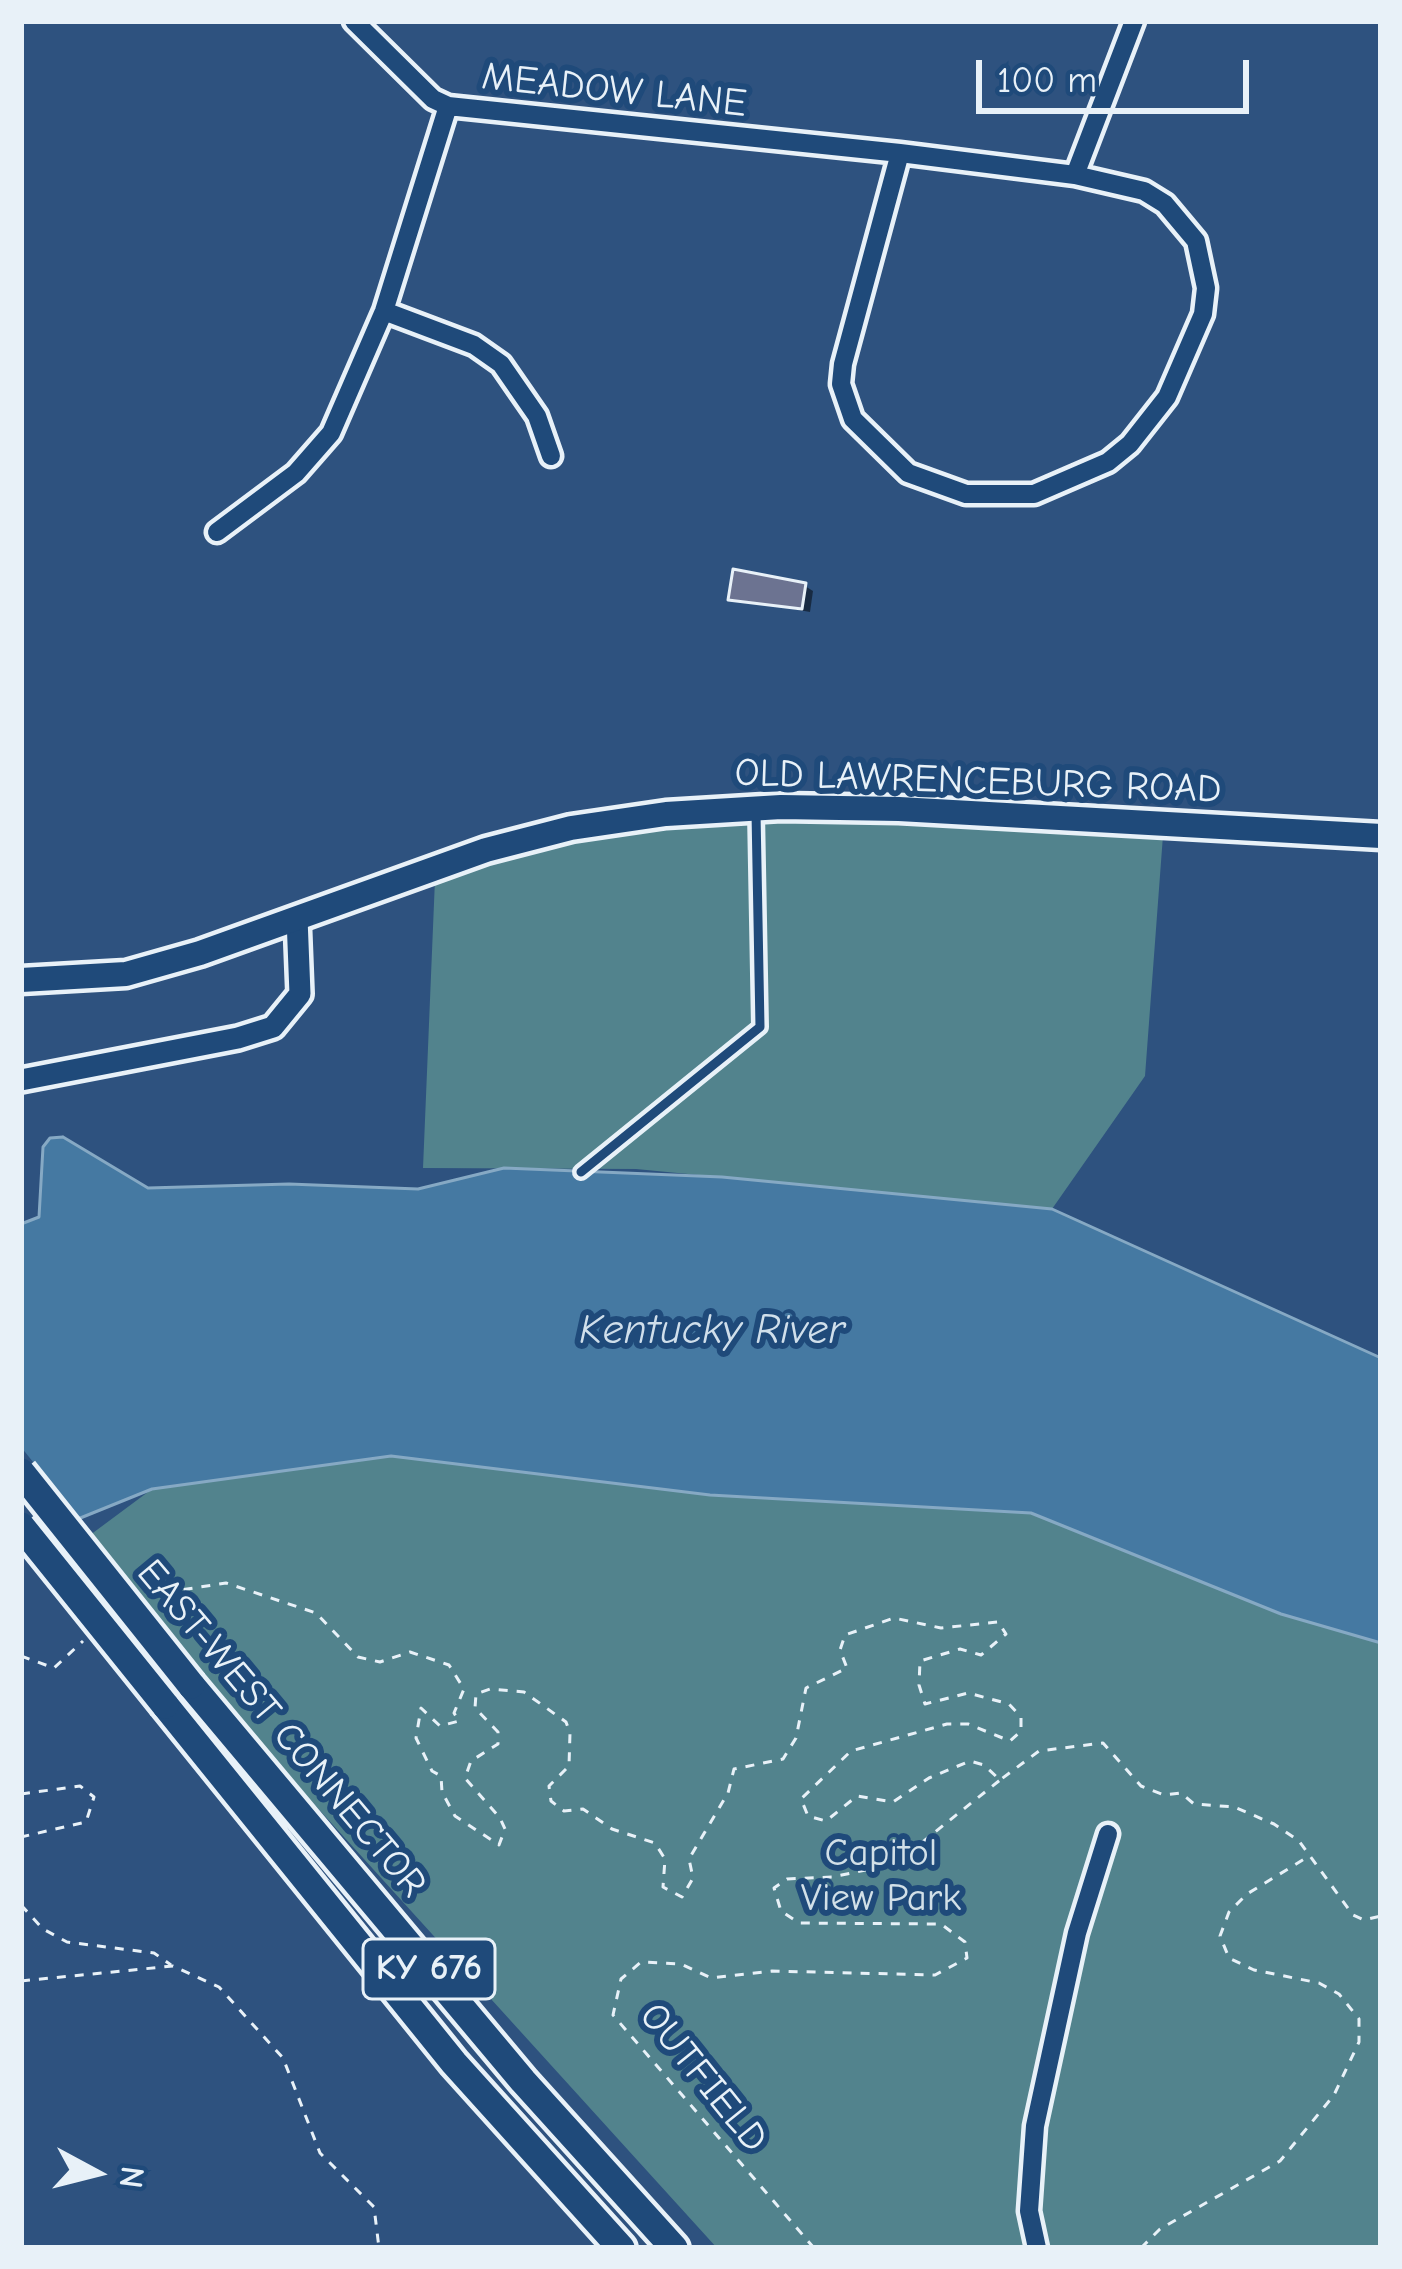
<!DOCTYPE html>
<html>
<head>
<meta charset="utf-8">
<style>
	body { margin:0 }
	#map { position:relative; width:1402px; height:2269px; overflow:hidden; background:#2e527f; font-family:"Comic Neue",sans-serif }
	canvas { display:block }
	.frame { position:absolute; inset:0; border:24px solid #e8f1f8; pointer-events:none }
	.north { position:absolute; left:36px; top:2113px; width:120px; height:120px; -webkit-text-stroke:9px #1f4a7a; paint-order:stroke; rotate:97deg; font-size:33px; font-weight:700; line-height:48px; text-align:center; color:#e8f1f8 }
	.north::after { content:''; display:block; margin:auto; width:42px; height:54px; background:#e8f1f8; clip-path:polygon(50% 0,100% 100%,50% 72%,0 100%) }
	.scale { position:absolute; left:976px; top:60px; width:273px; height:54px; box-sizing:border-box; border:6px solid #e8f1f8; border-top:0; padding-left:15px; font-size:36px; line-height:42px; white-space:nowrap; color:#e8f1f8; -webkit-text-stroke:9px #1f4a7a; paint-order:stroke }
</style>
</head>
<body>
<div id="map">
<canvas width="1402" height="2269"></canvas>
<div class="frame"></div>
<div class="north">N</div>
<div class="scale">100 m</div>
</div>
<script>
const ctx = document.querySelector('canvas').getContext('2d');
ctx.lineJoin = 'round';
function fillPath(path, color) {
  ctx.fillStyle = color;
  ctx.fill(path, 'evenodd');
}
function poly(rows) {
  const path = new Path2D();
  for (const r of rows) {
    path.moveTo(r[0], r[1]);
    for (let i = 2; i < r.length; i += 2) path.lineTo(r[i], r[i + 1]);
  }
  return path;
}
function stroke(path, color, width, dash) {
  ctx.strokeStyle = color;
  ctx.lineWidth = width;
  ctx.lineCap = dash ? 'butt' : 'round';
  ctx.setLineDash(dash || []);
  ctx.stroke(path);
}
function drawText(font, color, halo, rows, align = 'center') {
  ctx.font = font + ' "Comic Neue",sans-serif';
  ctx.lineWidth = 12;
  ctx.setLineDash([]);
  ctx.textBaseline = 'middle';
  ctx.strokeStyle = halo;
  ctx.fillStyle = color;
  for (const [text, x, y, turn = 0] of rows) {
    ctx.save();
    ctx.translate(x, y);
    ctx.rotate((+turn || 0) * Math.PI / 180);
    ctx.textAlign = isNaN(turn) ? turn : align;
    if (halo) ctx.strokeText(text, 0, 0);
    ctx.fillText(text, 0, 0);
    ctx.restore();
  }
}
fillPath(poly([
	[705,816,1164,822,1145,1076,1052,1209,636,1169,423,1168,436,855],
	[391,1456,710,1495,1031,1513,1281,1614,1381,1643,1381,2248,717,2248,78,1544,152,1489]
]), '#52838d');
const water = poly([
	[63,1137,148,1188,289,1184,418,1189,504,1168,722,1177,1052,1209,1381,1358,1381,1643,1281,1614,1031,1513,710,1495,391,1456,152,1489,21,1542,21,1224,39,1217,43,1147,50,1138,63,1137]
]);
fillPath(water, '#4579a2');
stroke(water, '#86a9c4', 3);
fillPath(poly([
	[21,1447,82,1523,21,1548]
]), '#2e527f');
fillPath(poly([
	[805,586,813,591,810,612,731,598]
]), '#0007');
const building = poly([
	[733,569,806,583,802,609,728,600,733,569]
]);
fillPath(building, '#6c7391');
stroke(building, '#e8f1f8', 3);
const service = poly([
	[581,1172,760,1027,756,813]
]);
const minor = poly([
	[354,21,433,99,448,106,900,153,1075,175,1144,191,1165,204,1196,241,1206,288,1203,314,1167,397,1130,444,1108,462,1034,494,966,494,908,473,853,419,841,384,843,364,900,153],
	[1075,175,1134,21],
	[384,311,474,345,501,364,537,416,551,456],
	[217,532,296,473,331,433,384,311,448,106],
	[1037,2248,1029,2211,1035,2126,1077,1933,1108,1834]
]);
const tertiary = poly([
	[21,1080,238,1038,273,1027,300,994,297,918]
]);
const secondary = poly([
	[21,980,126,974,200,953,486,850,571,828,666,814,781,807,899,809,1381,836]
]);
const primary = poly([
	[191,1685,523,2081,674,2248],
	[165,1705,454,2063,621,2248]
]);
stroke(service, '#e8f1f8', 18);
stroke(minor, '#e8f1f8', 27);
stroke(tertiary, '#e8f1f8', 30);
stroke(secondary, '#e8f1f8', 33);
stroke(primary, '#e8f1f8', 36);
stroke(poly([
	[148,1595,226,1583,316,1613,358,1657,380,1662,410,1652,449,1665,464,1689,454,1713,459,1721,440,1726,421,1708,416,1738,432,1771,441,1776,442,1792,455,1816,499,1845,505,1829,500,1818,465,1778,471,1761,498,1744,498,1732,475,1708,476,1694,490,1689,524,1692,566,1722,570,1733,569,1766,549,1786,551,1801,564,1811,583,1809,612,1829,655,1843,665,1859,663,1887,682,1897,693,1878,689,1859,728,1793,734,1769,783,1759,796,1738,806,1688,847,1668,840,1650,845,1635,894,1618,941,1628,998,1622,1006,1634,981,1655,960,1649,920,1661,919,1685,925,1704,968,1693,1009,1704,1021,1717,1021,1731,1010,1741,968,1724,947,1724,851,1751,801,1799,808,1816,826,1821,857,1796,893,1802,929,1778,970,1761,984,1765,1000,1780,1039,1751,1103,1743,1141,1786,1164,1795,1181,1793,1194,1804,1234,1807,1274,1824,1299,1841,1353,1915,1364,1920,1381,1916],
	[21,1656,54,1668,83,1641],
	[21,1794,80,1786,94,1797,86,1822,21,1837],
	[21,1905,43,1929,67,1942,154,1953,171,1965],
	[21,1981,173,1966,219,1987,283,2058,320,2153,374,2207,379,2248],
	[814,2248,613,2015,621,1979,641,1962,681,1964,711,1978,772,1971,935,1975,967,1958,965,1942,941,1924,799,1923,781,1911,774,1888,787,1879,832,1877,895,1864,1000,1780],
	[1141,2248,1160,2229,1280,2161,1334,2095,1359,2042,1359,2019,1339,1994,1319,1983,1254,1970,1229,1958,1220,1936,1229,1912,1247,1894,1306,1858]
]), '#e8f1f8', 3, [9, 9]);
stroke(service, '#1f4a7a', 9);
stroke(minor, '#1f4a7a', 18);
stroke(tertiary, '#1f4a7a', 21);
stroke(secondary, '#1f4a7a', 24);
stroke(primary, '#1f4a7a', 27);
const primaryBridge = poly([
	[21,1472,191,1685],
	[21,1526,165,1705]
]);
stroke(primaryBridge, '#e8f1f8', 36, []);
stroke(primaryBridge, '#1f4a7a', 27);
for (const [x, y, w] of [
	[429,1969,132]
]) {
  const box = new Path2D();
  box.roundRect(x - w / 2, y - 30, w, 60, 9);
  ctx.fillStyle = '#1f4a7a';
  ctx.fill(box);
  stroke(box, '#e8f1f8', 3);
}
drawText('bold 36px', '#e8f1f8', null, [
	["KY 676",429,1969]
]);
drawText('39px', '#e8f1f8', '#1f4a7a', [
	["MEADOW LANE",614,91,6],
	["OLD LAWRENCEBURG ROAD",978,782,2],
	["EAST-WEST CONNECTOR",281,1729,50],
	["OUTFIELD",703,2078,51]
]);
drawText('39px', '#d2e0e8', '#1f4a7a', [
	["Capitol",881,1854],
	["View Park",881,1899]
]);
drawText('italic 42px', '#d0dfeb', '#1f4a7a', [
	["Kentucky River",712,1331]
]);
</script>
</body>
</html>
